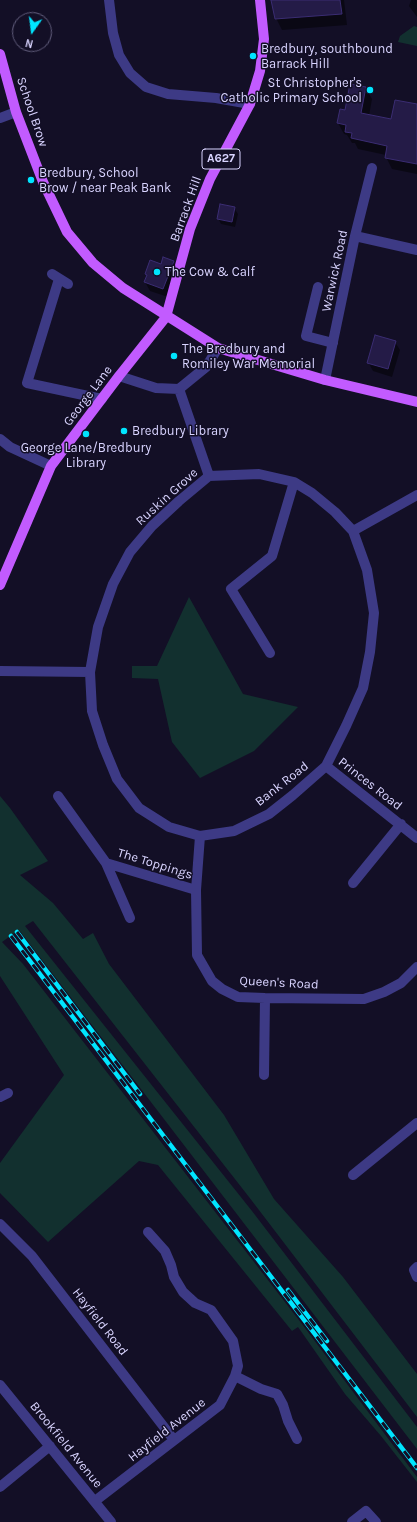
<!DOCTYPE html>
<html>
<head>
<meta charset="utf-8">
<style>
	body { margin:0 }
	#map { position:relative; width:417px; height:1522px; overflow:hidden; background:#130f26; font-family:Karla,sans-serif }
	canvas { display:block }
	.north { position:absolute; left:12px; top:12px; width:40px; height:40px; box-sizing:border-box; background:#130f26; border:1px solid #625e7d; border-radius:50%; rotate:194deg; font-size:11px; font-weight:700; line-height:16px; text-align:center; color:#d9d4ff }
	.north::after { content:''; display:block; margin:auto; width:14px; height:18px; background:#00e5ff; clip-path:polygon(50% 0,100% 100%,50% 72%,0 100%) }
</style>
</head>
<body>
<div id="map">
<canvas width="417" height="1522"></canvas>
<div class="north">N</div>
</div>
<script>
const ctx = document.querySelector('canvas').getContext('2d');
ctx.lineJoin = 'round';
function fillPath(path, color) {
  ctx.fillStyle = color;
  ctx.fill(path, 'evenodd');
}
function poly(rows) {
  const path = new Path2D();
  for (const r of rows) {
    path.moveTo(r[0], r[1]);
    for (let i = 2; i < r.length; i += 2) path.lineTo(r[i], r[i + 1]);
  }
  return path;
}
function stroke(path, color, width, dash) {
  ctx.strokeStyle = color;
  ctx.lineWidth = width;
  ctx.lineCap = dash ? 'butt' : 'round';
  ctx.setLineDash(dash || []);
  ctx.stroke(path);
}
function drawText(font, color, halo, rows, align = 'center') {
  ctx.font = font + ' Karla,sans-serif';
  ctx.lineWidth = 3;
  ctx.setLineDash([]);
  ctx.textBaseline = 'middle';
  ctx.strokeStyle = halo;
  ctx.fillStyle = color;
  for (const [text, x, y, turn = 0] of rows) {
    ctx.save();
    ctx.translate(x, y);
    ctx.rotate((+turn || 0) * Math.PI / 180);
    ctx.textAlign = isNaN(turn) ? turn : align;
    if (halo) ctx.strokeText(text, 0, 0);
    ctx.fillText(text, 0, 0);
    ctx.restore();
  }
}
fillPath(poly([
	[414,26,417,27,417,46,398,42,400,36],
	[189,597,243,694,298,707,254,751,200,778,172,742,158,679,132,678,132,666,157,666],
	[0,796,10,808,48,861,20,875,53,903,83,939,93,933,109,964,224,1115,274,1199,343,1277,417,1374,417,1417,249,1197,33,921,25,926,252,1211,417,1427,417,1449,19,930,2,942,23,964,302,1324,417,1477,417,1482,381,1436,345,1394,298,1327,292,1331,158,1165,139,1161,48,1242,0,1193,0,1163,64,1075,0,976]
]), '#12302f');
fillPath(poly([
	[272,0,344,0,347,25,282,30,276,18],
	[411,0,417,0,417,17,409,6],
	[366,88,372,99,369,116,392,120,417,105,417,174,392,169,386,157,386,155,358,149,355,143,352,143,347,135,344,134,338,123,346,111],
	[234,208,238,214,235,227,221,224,218,218],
	[173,261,178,270,168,297,150,291,145,282,147,276,146,274,161,265],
	[395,342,400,350,392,377,373,371,368,362]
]), '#0007');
const building = poly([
	[271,0,340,0,342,14,275,19,271,0],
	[350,84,366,87,361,113,391,119,395,100,417,104,417,164,385,158,387,146,351,138,352,133,345,132,346,125,337,123,340,109,345,110,350,84],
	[220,204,235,207,232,222,217,219,220,204],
	[163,257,174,261,163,289,144,282,147,275,145,274,150,260,161,264,163,257],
	[375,335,396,341,388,369,367,363,375,335]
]);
fillPath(building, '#241b47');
stroke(building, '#3b2d73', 1);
stroke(poly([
	[109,0,113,33,119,55,130,73,146,87,168,94,216,98,250,104],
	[0,118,16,112],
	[355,236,417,250],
	[52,274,68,284],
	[59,279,27,383,102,399],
	[318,287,306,336,333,343],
	[119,376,156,388,179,389,206,367,218,348],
	[325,380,355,236,372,168],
	[179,389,209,476],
	[0,439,10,447,51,466],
	[353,531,417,495],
	[270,653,231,589,272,556,294,482],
	[0,671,90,672,98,627,113,584,130,552,152,526,179,501,209,476,259,474,294,482,312,493,335,512,353,531,367,570,374,613,370,652,363,688,346,726,326,766,293,795,269,814,234,831,200,836,169,827,139,808,117,779,103,745,92,711,90,672],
	[326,766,417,838],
	[58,796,106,863,130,918],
	[200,836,196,890,197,955,212,981,222,989,238,997,265,998,364,999,384,992,401,983,417,967],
	[106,863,196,890],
	[353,883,401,824],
	[264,1075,265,998],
	[0,1097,8,1093],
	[353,1175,417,1123],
	[0,1224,32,1256,174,1440],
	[417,1267,414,1270,417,1277],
	[235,1376,261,1389,277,1394,283,1405,288,1421,297,1439],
	[0,1385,111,1522],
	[0,1487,50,1446],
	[95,1501,220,1405,235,1376,238,1366,233,1341,211,1310,195,1303,183,1292,174,1277,171,1265,165,1251,148,1232],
	[352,1522,366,1511,376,1522]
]), '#3d3a85', 10);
stroke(poly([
	[0,54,16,112,43,182,67,232,93,263,123,288,218,348,325,380,417,402],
	[0,585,51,466,119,376,166,317,190,229,210,179,250,104,260,71,264,39,260,0]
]), '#c25bff', 10);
const rail = poly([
	[17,932,140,1094],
	[11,936,417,1468],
	[288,1290,327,1341]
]);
stroke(rail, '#00e5ff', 4.5);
stroke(rail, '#130f26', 3, [9]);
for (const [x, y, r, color] of [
	[253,56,4,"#00e5ff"],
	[370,90,4,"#00e5ff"],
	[31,180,4,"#00e5ff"],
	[157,272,4,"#00e5ff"],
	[174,356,4,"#00e5ff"],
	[124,431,4,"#00e5ff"],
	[86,434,4,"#00e5ff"]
]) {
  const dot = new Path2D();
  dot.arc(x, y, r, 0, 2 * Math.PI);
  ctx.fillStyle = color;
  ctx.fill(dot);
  stroke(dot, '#130f26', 1.5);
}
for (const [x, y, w] of [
	[221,159,38]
]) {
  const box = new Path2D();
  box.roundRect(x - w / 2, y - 10, w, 20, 3);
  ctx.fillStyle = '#130f26';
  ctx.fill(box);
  stroke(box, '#d9d4ff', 1);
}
drawText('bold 12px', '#d9d4ff', null, [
	["A627",221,159]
]);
drawText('13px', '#d9d4ff', '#130f26', [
	["Bredbury, southbound",261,49],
	["Barrack Hill",261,64],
	["St Christopher's",362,83,"right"],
	["Catholic Primary School",362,98,"right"],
	["Bredbury, School",39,173],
	["Brow / near Peak Bank",39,188],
	["The Cow & Calf",165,272],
	["The Bredbury and",182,349],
	["Romiley War Memorial",182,364],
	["Bredbury Library",132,431],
	["George Lane/Bredbury",86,448,"center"],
	["Library",86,463,"center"]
], 'left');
drawText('13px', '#d9d4ff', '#130f26', [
	["School Brow",32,112,71],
	["Barrack Hill",186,209,-70],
	["Warwick Road",335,271,-78],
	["George Lane",88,396,-53],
	["Ruskin Grove",167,497,-42],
	["Bank Road",282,784,-38],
	["Princes Road",370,784,38],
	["The Toppings",155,864,17],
	["Queen's Road",279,983,3],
	["Hayfield Road",100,1322,52],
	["Hayfield Avenue",167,1430,-38],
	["Brookfield Avenue",66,1445,51]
]);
</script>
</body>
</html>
